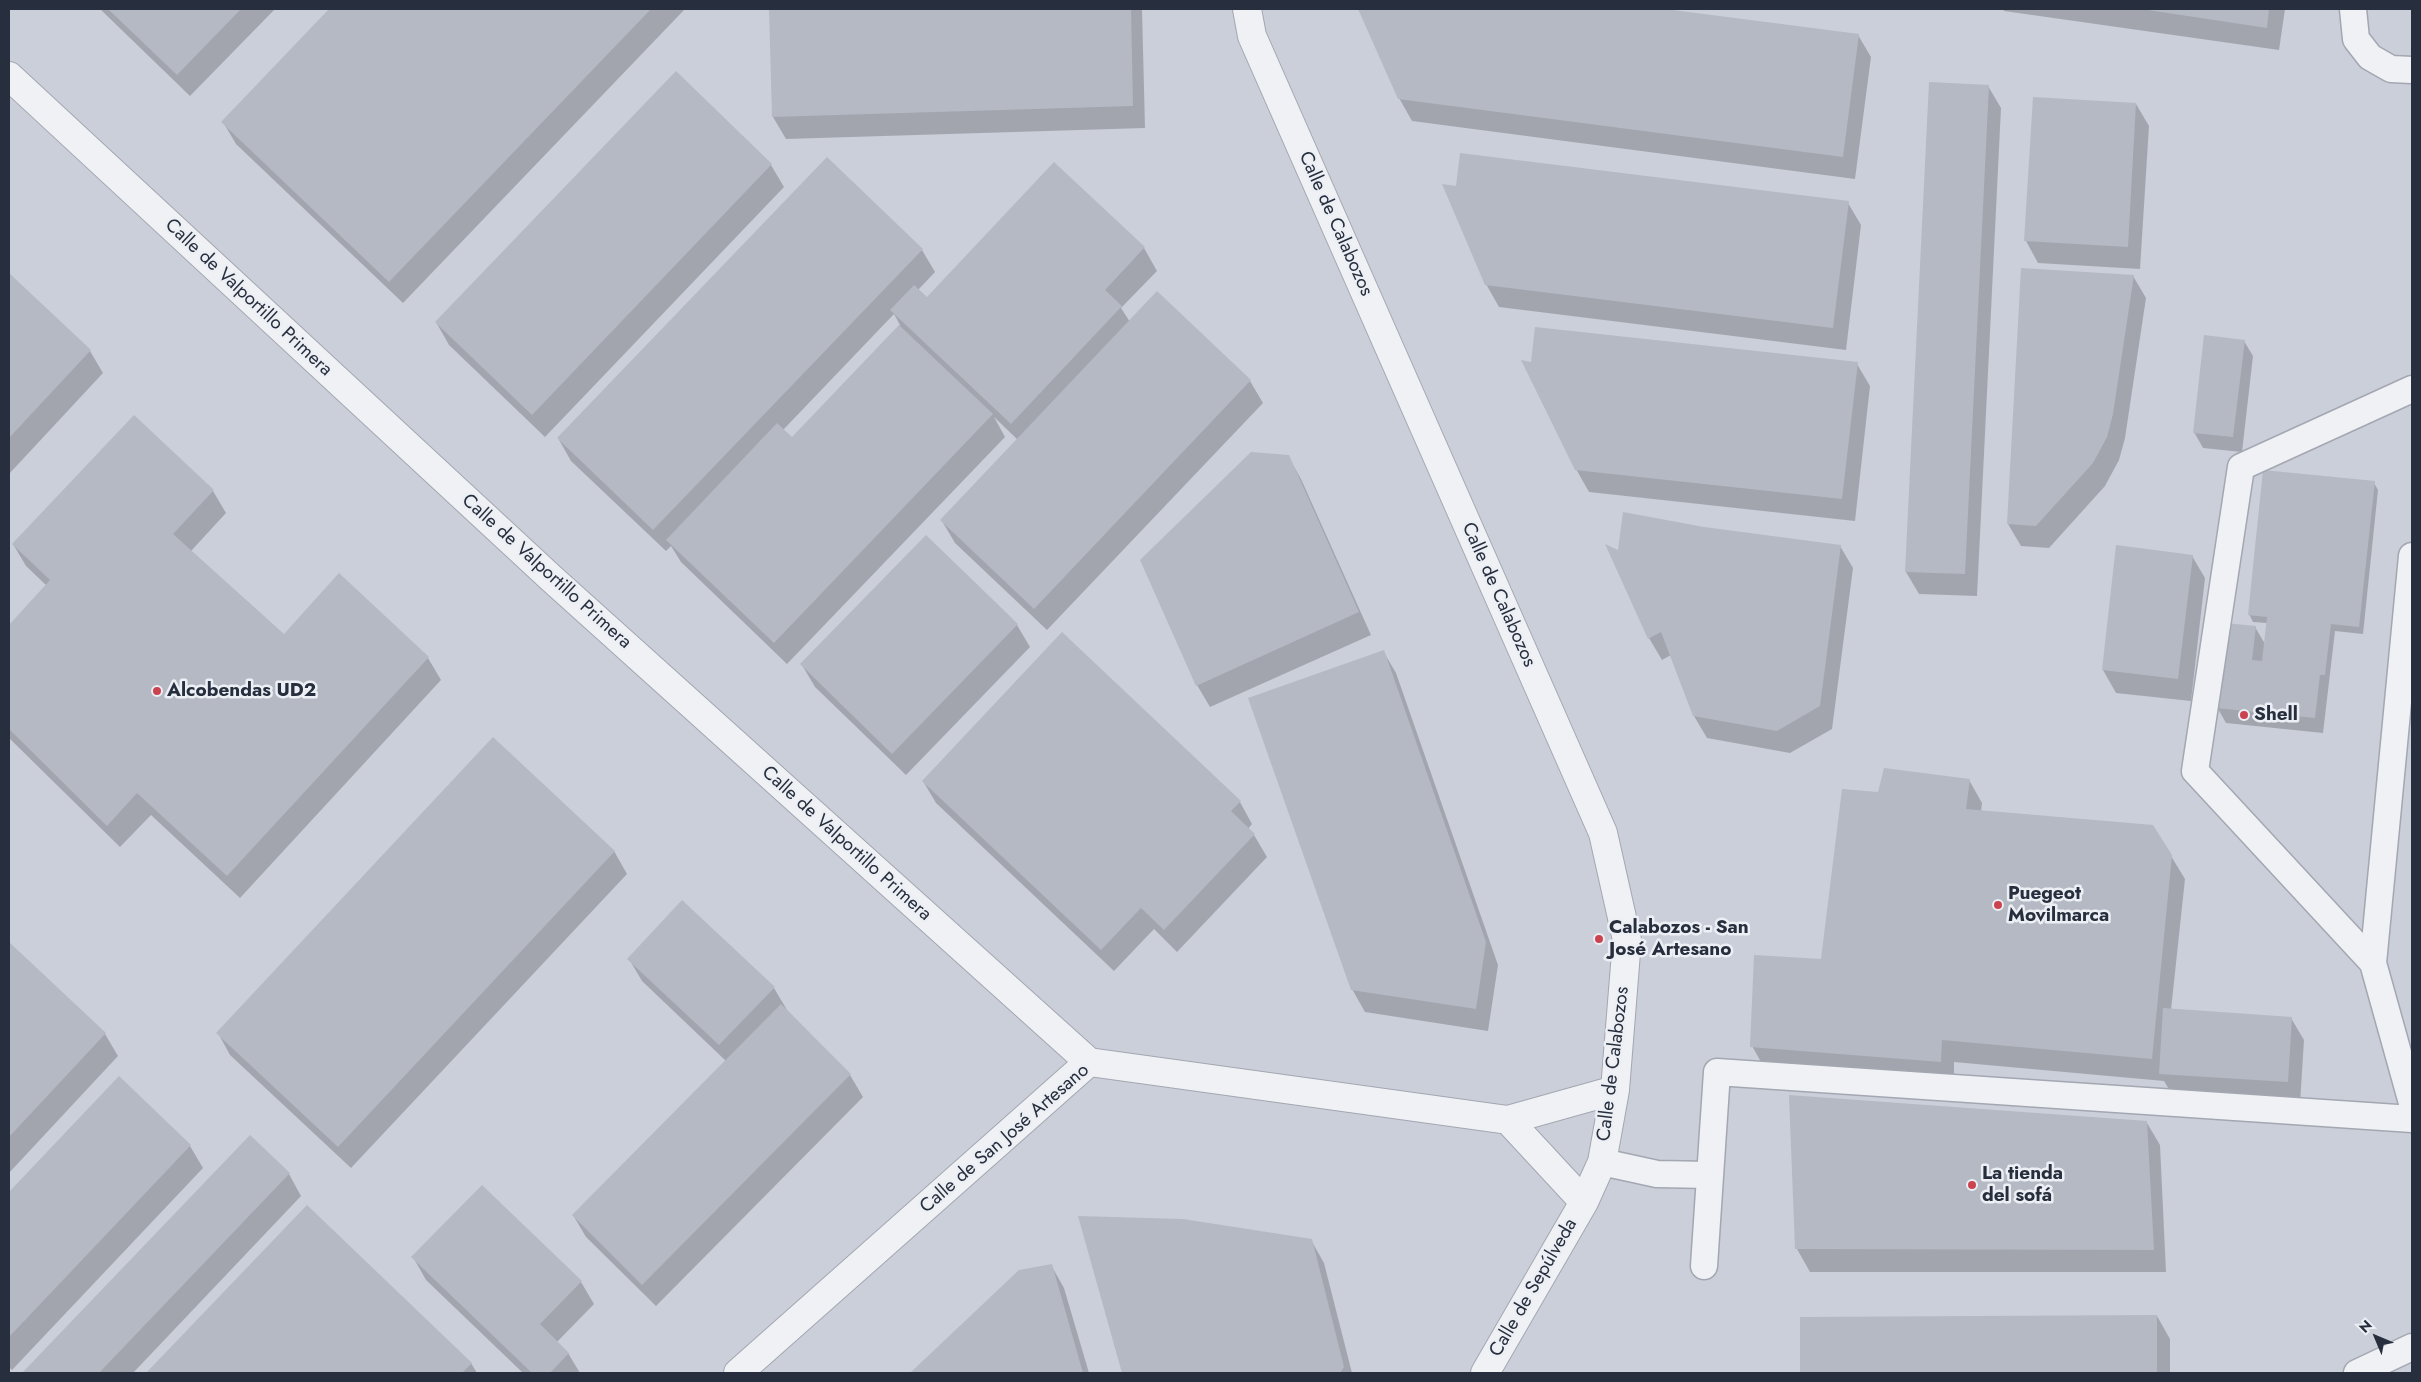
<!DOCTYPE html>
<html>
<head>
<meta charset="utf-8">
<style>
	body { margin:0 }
	#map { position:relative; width:2421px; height:1382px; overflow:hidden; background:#dde0e7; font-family:Jost,sans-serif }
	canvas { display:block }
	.frame { position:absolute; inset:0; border:10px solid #272e3d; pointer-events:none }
	.north { position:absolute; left:2351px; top:1312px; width:50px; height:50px; -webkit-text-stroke:4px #eceff4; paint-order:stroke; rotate:315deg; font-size:14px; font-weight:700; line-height:20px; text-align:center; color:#272e3d }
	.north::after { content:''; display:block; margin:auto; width:18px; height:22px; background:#272e3d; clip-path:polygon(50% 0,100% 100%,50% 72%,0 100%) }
</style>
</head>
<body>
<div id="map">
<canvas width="2421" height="1382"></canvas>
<div class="frame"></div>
<div class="north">N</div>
</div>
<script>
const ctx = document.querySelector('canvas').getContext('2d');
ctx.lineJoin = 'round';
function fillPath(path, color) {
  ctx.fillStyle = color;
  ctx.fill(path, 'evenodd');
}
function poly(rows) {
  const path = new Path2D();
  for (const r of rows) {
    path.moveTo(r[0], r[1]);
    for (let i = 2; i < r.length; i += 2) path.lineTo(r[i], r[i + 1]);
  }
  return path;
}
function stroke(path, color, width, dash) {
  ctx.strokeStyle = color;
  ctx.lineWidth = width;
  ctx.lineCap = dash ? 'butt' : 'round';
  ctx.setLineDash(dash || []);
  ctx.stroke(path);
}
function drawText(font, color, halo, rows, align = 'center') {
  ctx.font = font + ' Jost,sans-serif';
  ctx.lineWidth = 5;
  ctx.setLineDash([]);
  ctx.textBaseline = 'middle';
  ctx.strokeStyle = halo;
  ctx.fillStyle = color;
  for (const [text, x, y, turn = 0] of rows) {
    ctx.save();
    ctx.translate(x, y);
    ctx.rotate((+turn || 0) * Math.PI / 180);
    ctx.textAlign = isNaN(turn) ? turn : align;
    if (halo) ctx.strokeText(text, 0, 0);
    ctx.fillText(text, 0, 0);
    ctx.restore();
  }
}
fillPath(poly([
	[9,9,2412,9,2412,1373,9,1373]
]), '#cbcfd9');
fillPath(poly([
	[100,9,275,9,190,96],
	[331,9,685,9,403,303,236,144,223,122],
	[770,9,1142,9,1145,128,786,139,773,117],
	[1359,9,1655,9,1858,35,1871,57,1855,179,1412,121,1399,98],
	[2003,9,2285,9,2279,50,2004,11],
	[1988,86,2001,108,1977,596,1919,594,1906,572],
	[2136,104,2149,126,2140,269,2038,263,2026,241],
	[1054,164,1144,248,1157,271,1121,308,1130,322,1250,381,1263,403,1047,630,955,543,942,521,1018,440,994,417,1005,437,787,664,681,562,671,546,666,551,571,461,558,438,922,250,935,272,918,290,927,299],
	[894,314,900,325,792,438,783,430],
	[771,165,784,187,545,437,449,345,436,322],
	[1848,203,1861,225,1846,350,1499,307,1486,284],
	[9,275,90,351,103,373,9,474],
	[2133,276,2146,298,2125,438,2119,460,2105,486,2049,548,2021,546,2008,524],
	[2244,341,2253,356,2242,452,2203,448,2194,432],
	[1532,363,1857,364,1870,386,1855,521,1589,492,1576,469],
	[1288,456,1301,479,1371,635,1210,707,1197,685],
	[2374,483,2378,490,2363,634,2335,631,2323,733,2226,723,2217,707,2255,627,2265,644,2267,623,2253,622,2249,614],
	[213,491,226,513,191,551,284,636,339,575,428,658,441,680,240,898,151,815,120,847,9,738,9,626,47,586,26,566,13,544],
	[1704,528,1840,546,1853,568,1832,729,1790,753,1707,738,1694,716,1671,655,1662,660,1649,638,1619,552],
	[2117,547,2192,556,2205,578,2191,701,2116,693,2103,670],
	[1017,625,1030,647,906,775,815,687,802,665],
	[1383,651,1396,673,1498,965,1488,1031,1365,1012,1352,989],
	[1969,780,1982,803,1981,811,2171,856,2185,879,2171,1010,2291,1018,2304,1040,2300,1104,2173,1096,2164,1081,1954,1062,1954,1084,1765,1069,1752,1046,1823,960,1879,793],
	[923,781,1240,802,1252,824,1248,829,1254,835,1267,857,1177,952,1154,929,1114,971,936,803],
	[614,851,627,874,351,1168,230,1055,218,1033],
	[9,943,105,1034,118,1056,9,1173],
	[629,959,774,988,787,1010,850,1075,863,1097,656,1306,586,1237,573,1215,726,1061,642,981],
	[119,1078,190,1146,203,1168,12,1370,9,1367,9,1193],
	[1790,1097,2147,1123,2160,1145,2166,1272,1810,1272,1797,1249],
	[250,1136,289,1174,301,1196,133,1373,24,1373],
	[307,1207,471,1363,477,1373,148,1373],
	[1080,1217,1311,1240,1324,1263,1352,1373,1123,1373],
	[413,1257,581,1282,594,1304,557,1342,568,1353,580,1373,523,1373,426,1280],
	[1051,1265,1064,1288,1089,1373,912,1373,1019,1271],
	[2157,1316,2170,1339,2170,1373,1801,1373,1801,1318]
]), '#0003');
fillPath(poly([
	[108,9,241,9,177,75],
	[329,9,651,9,389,282,221,122],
	[769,9,1131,9,1133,106,772,117],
	[1358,9,1665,9,1859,34,1843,157,1398,99],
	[2141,9,2269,9,2267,28],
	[676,71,772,164,532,415,435,322],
	[1929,82,1989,85,1965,574,1905,572],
	[2033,97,2136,103,2128,247,2024,241],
	[1460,153,1849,201,1833,328,1485,285,1442,184,1456,186],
	[827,157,923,249,653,530,557,438],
	[1054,162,1145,247,1105,290,1122,306,1011,424,890,310,914,285,927,297],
	[2021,268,2134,275,2113,414,2107,437,2093,463,2036,526,2007,524],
	[9,273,91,350,9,438],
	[1157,291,1251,380,1034,609,940,520],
	[899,325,993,414,774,643,666,540,777,423,792,437],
	[1535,327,1858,362,1842,499,1575,470,1521,360,1531,362],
	[2204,335,2245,340,2233,437,2193,433],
	[134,415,214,490,173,534,284,634,339,573,429,657,227,876,137,793,107,826,9,729,9,625,50,580,12,544],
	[1251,452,1289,455,1359,612,1196,686,1140,560],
	[2263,470,2375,481,2359,627,2331,624,2325,675,2320,675,2315,718,2216,708,2225,623,2256,626,2252,660,2262,661,2267,617,2248,615],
	[1623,512,1704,527,1841,545,1820,706,1777,731,1693,716,1661,632,1648,639,1605,544,1618,550],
	[926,535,1018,624,892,754,800,664],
	[2116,545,2193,555,2178,679,2102,670],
	[1062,632,1241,801,1231,811,1255,834,1164,930,1141,908,1101,950,922,781],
	[1384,650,1486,942,1476,1009,1351,990,1248,698],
	[493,737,615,851,338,1147,216,1033],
	[1884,768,1970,779,1966,809,2153,825,2172,855,2152,1059,1942,1040,1941,1062,1750,1047,1754,955,1821,959,1842,789,1878,792],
	[682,900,775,987,719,1045,627,959],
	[9,942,106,1033,9,1137],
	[781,1004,851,1074,642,1285,572,1215],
	[2163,1008,2292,1017,2288,1082,2159,1074],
	[119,1076,191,1145,9,1337,9,1192],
	[1789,1095,2147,1121,2154,1250,1795,1249],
	[250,1135,290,1173,99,1373,22,1373],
	[482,1185,582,1281,540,1324,569,1353,550,1373,532,1373,411,1257],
	[307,1205,472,1363,462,1373,146,1373],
	[1078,1216,1183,1219,1312,1239,1344,1367,1340,1373,1122,1373],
	[1052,1264,1083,1373,910,1373,1019,1270],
	[2157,1315,2157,1373,1800,1373,1800,1317]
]), '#b4b9c3');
const lane = poly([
	[2353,9,2356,39,2370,57,2391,69,2412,70],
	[2412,556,2373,963,2412,1103],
	[2373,963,2195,771,2241,467,2412,389],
	[1602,1162,1657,1174,1710,1175],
	[1704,1266,1717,1072,2412,1119],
	[2357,1373,2412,1347]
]);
const street = poly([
	[1247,9,1252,36,1603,833,1627,940,1615,1090,1602,1162,1584,1202,1485,1373],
	[9,76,551,578,1089,1062],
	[1508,1120,1584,1202],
	[738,1373,1089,1062,1508,1120,1615,1090]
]);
stroke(lane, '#a3a7b1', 29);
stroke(street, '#a3a7b1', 30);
stroke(lane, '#f0f1f5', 26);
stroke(street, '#f0f1f5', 28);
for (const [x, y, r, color] of [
	[157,691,5,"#cb434f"],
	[2244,715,5,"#cb434f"],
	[1998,905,5,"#cb434f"],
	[1599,939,5,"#cb434f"],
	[1972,1185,5,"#cb434f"]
]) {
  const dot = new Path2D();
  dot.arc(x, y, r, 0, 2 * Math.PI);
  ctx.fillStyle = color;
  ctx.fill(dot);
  stroke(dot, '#eceff4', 2);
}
drawText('19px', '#272e3d', '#eceff4', [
	["Calle de Calabozos",1335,224,66],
	["Calle de Valportillo Primera",248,298,43],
	["Calle de Valportillo Primera",546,572,42],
	["Calle de Calabozos",1498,595,66],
	["Calle de Valportillo Primera",846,844,42],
	["Calle de Calabozos",1614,1064,-83],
	["Calle de San José Artesano",1005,1139,-41],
	["Calle de Sepúlveda",1534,1288,-60]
]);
drawText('bold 19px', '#272e3d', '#eceff4', [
	["Alcobendas UD2",167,691],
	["Shell",2254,715],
	["Puegeot",2008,894],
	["Movilmarca",2008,916],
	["Calabozos - San",1609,928],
	["José Artesano",1609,950],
	["La tienda",1982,1174],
	["del sofá",1982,1196]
], 'left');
</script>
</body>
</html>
